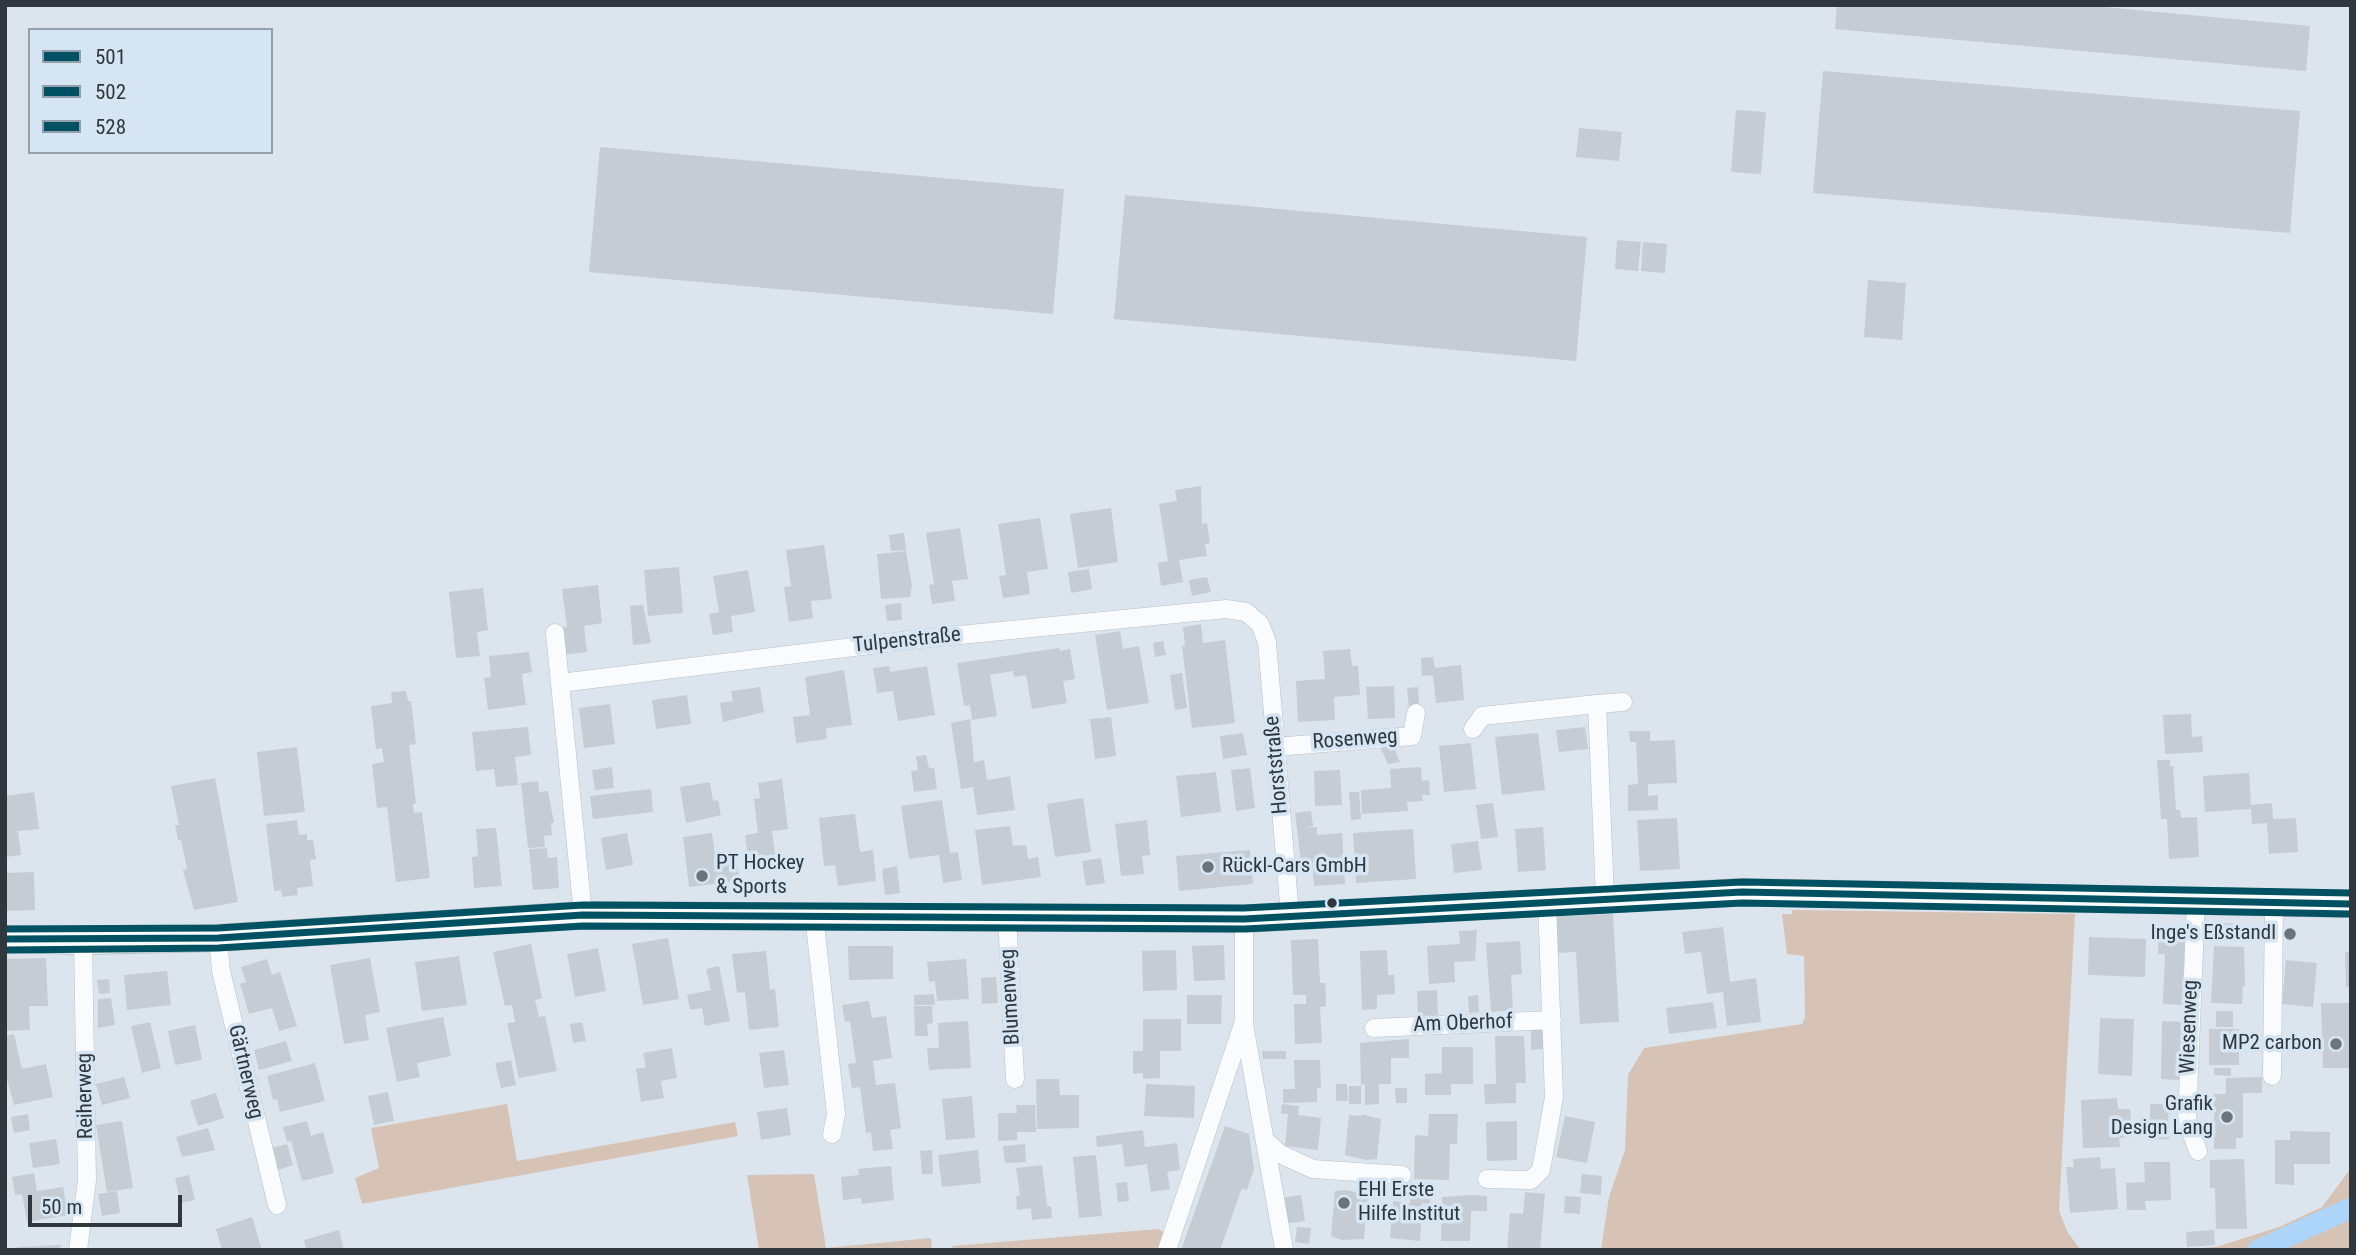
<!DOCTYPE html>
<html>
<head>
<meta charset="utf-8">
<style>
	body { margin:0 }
	#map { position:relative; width:2356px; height:1255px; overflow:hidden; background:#dce5ed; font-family:"Roboto Condensed",sans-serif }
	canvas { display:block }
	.frame { position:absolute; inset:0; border:7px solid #30373d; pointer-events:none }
	.legend { position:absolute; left:28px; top:28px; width:245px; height:126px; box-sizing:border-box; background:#d5e5f4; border:2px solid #939fab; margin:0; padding:9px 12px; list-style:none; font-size:21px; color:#30373d }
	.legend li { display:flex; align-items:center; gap:14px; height:35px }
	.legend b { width:35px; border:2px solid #939fab }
	.scale { position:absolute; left:28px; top:1195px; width:154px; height:32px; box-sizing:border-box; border:4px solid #30373d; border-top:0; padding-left:9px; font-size:21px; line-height:24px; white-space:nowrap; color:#30373d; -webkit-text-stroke:5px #d5e5f4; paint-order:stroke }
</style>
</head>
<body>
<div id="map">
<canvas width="2356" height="1255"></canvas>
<div class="frame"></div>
<ul class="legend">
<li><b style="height:9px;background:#005262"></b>501</li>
<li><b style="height:9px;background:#005262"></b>502</li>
<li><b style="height:9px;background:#005262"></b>528</li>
</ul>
<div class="scale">50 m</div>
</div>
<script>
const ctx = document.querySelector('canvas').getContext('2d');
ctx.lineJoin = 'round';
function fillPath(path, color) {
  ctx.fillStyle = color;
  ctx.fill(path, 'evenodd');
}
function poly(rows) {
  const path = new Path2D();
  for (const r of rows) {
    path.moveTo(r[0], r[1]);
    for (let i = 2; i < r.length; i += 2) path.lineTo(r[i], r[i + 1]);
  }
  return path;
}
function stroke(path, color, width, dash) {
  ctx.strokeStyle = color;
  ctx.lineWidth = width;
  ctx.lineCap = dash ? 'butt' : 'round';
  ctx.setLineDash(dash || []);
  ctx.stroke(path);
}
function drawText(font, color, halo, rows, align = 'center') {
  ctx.font = font + ' "Roboto Condensed",sans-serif';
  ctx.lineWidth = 7;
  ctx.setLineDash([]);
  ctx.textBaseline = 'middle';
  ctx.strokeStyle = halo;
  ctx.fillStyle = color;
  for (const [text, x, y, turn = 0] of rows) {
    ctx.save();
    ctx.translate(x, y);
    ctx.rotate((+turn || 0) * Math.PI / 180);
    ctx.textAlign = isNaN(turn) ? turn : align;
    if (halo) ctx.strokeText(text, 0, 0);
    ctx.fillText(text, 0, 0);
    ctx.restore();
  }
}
fillPath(poly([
	[1792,910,2075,914,2059,1211,2068,1233,2081,1250,1601,1250,1609,1197,1625,1150,1628,1075,1644,1048,1802,1024,1805,1017,1804,956,1787,954,1782,914,1792,914],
	[507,1104,517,1161,735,1122,738,1136,362,1204,355,1178,379,1168,371,1128],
	[2351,1168,2351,1249,2179,1250,2216,1247,2279,1227,2322,1207],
	[814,1174,826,1248,931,1238,932,1250,759,1250,747,1175],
	[1158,1229,1164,1232,1159,1250,953,1250,952,1246]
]), '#d7c3b5');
stroke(poly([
	[2258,1250,2351,1208]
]), '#acd5f9', 21);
fillPath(poly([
	[1837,5,2082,5,2310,26,2306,71,1835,29],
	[1823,71,2300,111,2290,233,1813,193],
	[1736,110,1766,112,1761,174,1731,172],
	[1579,128,1622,132,1619,161,1576,157],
	[600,147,1064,189,1053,314,589,272],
	[1125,195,1587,237,1576,361,1114,319],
	[1617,240,1641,242,1638,271,1615,269],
	[1643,242,1667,244,1665,273,1641,271],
	[1868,280,1906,283,1902,340,1864,337],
	[1201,486,1202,524,1207,523,1210,543,1205,544,1207,556,1179,560,1183,582,1161,586,1158,563,1168,561,1159,504,1177,501,1175,490],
	[1111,508,1118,562,1078,568,1070,514],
	[1040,518,1048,569,1027,572,1030,594,1003,598,999,576,1006,575,998,524],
	[960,528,968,579,952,581,955,601,932,604,929,585,934,584,926,533],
	[904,533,906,550,891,551,889,535],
	[824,545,832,599,811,601,813,618,789,622,784,587,791,586,786,550],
	[906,551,912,586,910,597,881,599,877,554],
	[679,567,683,613,648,616,644,570],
	[1089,569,1092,589,1071,593,1068,572],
	[748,570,755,612,731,616,733,632,713,635,709,614,719,612,713,576],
	[1207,577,1211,592,1192,596,1189,580],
	[598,585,602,623,584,626,587,652,562,655,559,628,567,627,562,589],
	[483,588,488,630,477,632,480,656,456,658,449,592],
	[901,603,902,620,887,621,885,605],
	[643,605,651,643,633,645,630,606],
	[1201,624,1203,643,1225,640,1235,723,1192,728,1182,646,1185,645,1183,627],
	[1120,631,1123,649,1139,646,1149,703,1107,710,1095,635],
	[1163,641,1166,655,1155,657,1153,643],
	[1059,648,1060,651,1070,649,1075,679,1063,681,1067,703,1032,709,1026,675,1014,677,1013,671,990,675,997,716,972,720,970,705,964,706,957,663],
	[1350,649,1352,666,1358,666,1360,695,1334,697,1335,720,1298,722,1296,681,1325,679,1323,651],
	[529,652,532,672,522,674,526,705,488,710,484,678,491,677,489,656],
	[1433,657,1435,668,1461,665,1464,700,1436,703,1433,675,1422,676,1421,658],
	[889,666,890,672,927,666,935,715,898,721,893,691,877,693,873,668],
	[844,670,852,725,826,728,827,739,796,743,793,717,810,715,805,677],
	[1182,673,1187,708,1175,710,1170,675],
	[1394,686,1395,718,1368,719,1366,687],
	[760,687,764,712,723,722,720,703,733,701,731,691],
	[1418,687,1419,707,1409,708,1407,688],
	[406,691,408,701,411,701,416,744,409,745,416,803,413,804,414,813,422,812,430,878,396,882,387,807,377,808,372,764,384,762,382,748,376,749,371,706,392,703,391,692],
	[687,695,691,724,656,729,652,700],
	[610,704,615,744,584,748,579,708],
	[2191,714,2192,737,2202,736,2203,752,2165,754,2163,715],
	[1111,717,1116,756,1095,759,1090,719],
	[970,719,974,762,984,760,987,780,1010,776,1015,810,977,815,973,787,961,789,951,723],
	[528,727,531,755,515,757,518,785,496,787,494,769,476,771,472,732],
	[1585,727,1588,749,1559,752,1556,730],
	[1629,731,1650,731,1650,741,1675,740,1677,783,1648,784,1648,796,1658,795,1658,810,1628,811,1628,785,1638,784,1636,742,1630,742],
	[1243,733,1247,755,1223,759,1220,736],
	[1538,733,1545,790,1502,795,1495,737],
	[1471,743,1476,789,1444,792,1439,746],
	[1379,745,1393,745,1400,762,1388,764],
	[297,747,305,812,264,816,257,752],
	[926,755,929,768,934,768,937,789,914,792,911,771,918,770,916,756],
	[2157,760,2170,760,2170,766,2173,766,2176,810,2180,810,2181,818,2197,817,2199,857,2169,859,2167,819,2161,819],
	[612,767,614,788,595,790,592,770],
	[1421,767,1422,781,1429,780,1430,795,1422,795,1423,801,1407,802,1408,811,1362,814,1361,790,1391,788,1390,769],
	[1250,768,1255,808,1236,811,1231,770],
	[1340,770,1342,805,1315,806,1314,771],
	[1216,772,1221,812,1181,817,1176,776],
	[2249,773,2251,805,2272,803,2273,819,2296,818,2298,852,2269,854,2267,823,2252,824,2251,809,2205,812,2203,776],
	[215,778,238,902,194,910,183,870,187,869,181,840,178,840,175,825,179,825,171,786],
	[782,779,788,829,772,831,777,869,750,872,745,835,758,833,754,799,760,798,758,783],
	[538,781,539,792,548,791,554,823,551,823,552,835,544,836,545,847,528,848,521,783],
	[710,782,713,801,718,800,721,815,686,823,680,787],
	[651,789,653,812,593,819,590,796],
	[34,792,39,829,18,831,21,855,5,857,5,796],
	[1349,792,1359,792,1361,819,1351,820],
	[1083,798,1091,852,1055,857,1047,804],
	[942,800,950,853,958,852,962,880,943,883,939,855,909,859,901,806],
	[1493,803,1498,837,1481,839,1476,805],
	[1311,811,1313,826,1304,828,1317,827,1317,835,1342,833,1345,884,1314,886,1313,870,1302,871,1295,813],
	[855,814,860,852,873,850,876,881,838,886,835,865,824,866,819,818],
	[1677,818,1680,869,1640,871,1637,820],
	[297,820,299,835,307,834,307,840,313,840,316,859,310,860,313,886,297,888,298,895,282,897,281,890,274,891,266,824],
	[1147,820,1150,855,1142,856,1144,874,1121,876,1115,824],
	[1010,826,1013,846,1026,845,1028,859,1038,857,1041,877,982,885,975,830],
	[1543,827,1546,870,1518,872,1515,829],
	[496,828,502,886,474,888,472,857,478,856,476,829],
	[1413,829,1416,879,1356,883,1353,833],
	[627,833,633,865,606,870,601,838],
	[712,833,715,856,736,854,740,881,689,887,683,837],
	[1478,841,1482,870,1454,873,1451,844],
	[547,848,548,858,557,857,559,888,533,890,529,849],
	[1250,850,1253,884,1179,891,1176,856],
	[1101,858,1105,883,1086,886,1082,861],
	[897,866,900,893,885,895,882,869],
	[34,872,35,910,5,911,5,873],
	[1613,914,1619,1022,1580,1024,1576,952,1556,953,1555,916],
	[2221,923,2239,924,2239,942,2220,941],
	[1723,927,1730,982,1756,978,1761,1022,1727,1026,1723,992,1707,994,1701,952,1685,954,1682,932],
	[1477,930,1475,961,1454,962,1455,982,1429,984,1427,946,1460,944,1459,931],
	[2158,935,2185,936,2182,1005,2163,1004,2165,954,2158,954],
	[2089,937,2146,939,2145,977,2088,975],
	[668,938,679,999,643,1005,632,944],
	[1318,939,1320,983,1325,983,1326,994,1326,1006,1320,1007,1322,1043,1295,1044,1294,1004,1306,1004,1306,995,1293,995,1291,940],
	[1520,941,1522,974,1511,975,1513,1010,1491,1012,1486,943],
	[531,944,542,998,535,1000,539,1017,545,1016,557,1071,519,1078,507,1023,515,1022,512,1005,505,1006,493,952],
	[1224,945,1225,980,1194,981,1192,946],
	[848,946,893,946,893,979,849,980],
	[2214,946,2244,947,2245,986,2243,986,2242,1004,2211,1003],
	[598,948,606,991,575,997,567,954],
	[1176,950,1177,990,1143,991,1142,951],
	[1387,950,1388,975,1394,975,1395,994,1377,995,1377,1009,1362,1010,1360,951],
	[766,951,770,990,775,989,779,1027,749,1030,745,992,737,993,732,954],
	[2345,952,2351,952,2351,987,2346,987],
	[459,956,467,1005,422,1011,415,962],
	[46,958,48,1006,29,1006,30,1030,5,1031,5,959],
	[370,958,380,1012,365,1015,369,1040,344,1044,330,965],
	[267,959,272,975,280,972,297,1026,279,1031,272,1008,249,1014,240,984,246,982,241,967],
	[966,959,969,999,937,1001,935,981,929,982,927,962],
	[2286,960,2317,963,2313,1007,2282,1004],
	[719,966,730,1021,705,1026,702,1008,690,1010,687,995,711,990,706,969],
	[167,971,171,1005,127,1010,124,975],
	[996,977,998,1003,982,1004,981,978],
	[109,979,110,993,99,994,97,980],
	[1437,990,1438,1016,1418,1017,1417,991],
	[934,994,935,1005,914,1005,914,995],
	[1187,995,1222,995,1221,1024,1187,1024],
	[1478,995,1479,1012,1469,1013,1468,996],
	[111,998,115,1025,98,1028,98,999],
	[869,1001,872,1018,886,1016,892,1058,873,1061,876,1085,895,1083,901,1128,890,1130,893,1149,873,1151,871,1132,866,1133,860,1087,852,1088,848,1064,856,1063,850,1021,845,1022,842,1005],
	[1713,1002,1717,1028,1669,1034,1666,1008],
	[2321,1003,2351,1003,2351,1068,2323,1068],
	[914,1006,932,1006,933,1023,927,1024,928,1036,915,1036],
	[2216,1011,2233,1011,2233,1027,2216,1027],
	[443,1017,451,1056,417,1063,420,1077,397,1082,386,1028],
	[2100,1018,2134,1019,2132,1076,2098,1074],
	[1143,1019,1181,1019,1181,1051,1160,1051,1160,1078,1143,1079,1143,1073,1133,1074,1133,1051,1143,1051],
	[968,1021,971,1068,929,1070,927,1048,939,1048,938,1023],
	[2162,1021,2181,1022,2180,1080,2161,1079],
	[150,1022,161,1068,142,1073,131,1026],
	[582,1022,586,1041,573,1043,570,1024],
	[195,1025,202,1060,175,1065,168,1031],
	[1531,1027,1544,1027,1544,1049,1531,1050],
	[2209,1029,2239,1029,2239,1065,2209,1065],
	[14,1034,22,1069,46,1064,53,1097,14,1105,5,1072,5,1036],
	[1495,1036,1524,1036,1526,1083,1516,1083,1516,1103,1485,1104,1484,1084,1496,1084],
	[1409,1039,1409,1058,1391,1058,1391,1084,1379,1084,1379,1104,1365,1105,1365,1084,1361,1085,1360,1043],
	[286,1041,292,1061,259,1070,254,1050],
	[1442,1047,1473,1047,1473,1084,1451,1084,1451,1095,1425,1095,1425,1074,1442,1073],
	[672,1048,677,1078,661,1081,664,1098,641,1102,636,1069,646,1067,643,1053],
	[784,1050,789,1085,764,1088,759,1053],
	[1262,1051,1286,1051,1286,1059,1263,1059],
	[511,1060,516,1085,501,1088,495,1063],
	[1294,1060,1320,1060,1321,1088,1317,1088,1317,1102,1283,1103,1283,1089,1295,1089],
	[315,1063,325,1101,280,1112,277,1099,273,1100,267,1076],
	[2214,1068,2231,1068,2231,1076,2214,1075],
	[124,1077,130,1098,102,1105,96,1084],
	[2262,1077,2262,1093,2243,1093,2243,1138,2236,1138,2236,1149,2214,1149,2214,1094,2226,1094,2226,1078],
	[1036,1079,1059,1079,1060,1095,1079,1095,1079,1128,1037,1129],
	[1146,1084,1195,1086,1194,1118,1144,1116],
	[1336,1084,1347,1084,1348,1101,1336,1101],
	[1349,1086,1361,1086,1361,1104,1349,1104],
	[1395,1088,1407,1088,1407,1103,1396,1103],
	[388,1092,394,1121,374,1125,368,1096],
	[216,1093,224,1118,198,1126,190,1101],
	[972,1096,975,1138,946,1140,942,1099],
	[2117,1098,2118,1109,2130,1109,2132,1137,2119,1138,2120,1147,2083,1148,2081,1100],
	[1282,1104,1299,1106,1298,1115,1321,1118,1318,1150,1285,1146,1288,1114,1281,1114],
	[2150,1104,2168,1104,2169,1139,2150,1140],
	[1016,1105,1035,1105,1036,1132,1017,1132,1017,1140,998,1141,998,1113,1017,1113],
	[787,1108,791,1135,761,1140,757,1112],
	[28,1114,30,1130,14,1133,11,1117],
	[1361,1114,1381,1119,1377,1159,1366,1160,1345,1155,1349,1115,1361,1116],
	[1429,1114,1458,1114,1457,1144,1450,1144,1449,1180,1414,1179,1415,1135,1428,1136],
	[1565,1116,1595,1122,1587,1163,1556,1157],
	[122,1121,133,1188,107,1192,96,1125],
	[307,1121,311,1136,323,1132,334,1173,302,1181,291,1141,287,1142,283,1127],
	[1517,1121,1517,1160,1487,1161,1486,1122],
	[1225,1126,1249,1134,1254,1169,1247,1190,1242,1188,1220,1250,1181,1250],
	[208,1128,215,1150,182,1157,176,1137],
	[1143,1130,1145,1147,1177,1143,1180,1170,1167,1172,1170,1189,1151,1192,1147,1164,1125,1167,1122,1144,1097,1147,1096,1136],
	[2290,1131,2330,1132,2330,1164,2294,1164,2294,1185,2275,1184,2275,1140,2290,1140],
	[56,1139,60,1164,33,1168,29,1143],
	[287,1144,293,1165,275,1171,268,1149],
	[1025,1144,1026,1162,1005,1163,1003,1146],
	[932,1150,933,1174,922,1174,920,1151],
	[978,1150,981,1183,942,1187,938,1155],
	[1096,1155,1102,1216,1079,1218,1073,1157],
	[2100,1157,2101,1169,2115,1168,2118,1209,2070,1213,2066,1167,2074,1167,2073,1159],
	[2244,1159,2247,1229,2216,1229,2215,1188,2210,1188,2210,1160],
	[2144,1162,2170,1162,2171,1200,2145,1201,2146,1210,2127,1210,2126,1183,2145,1182],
	[1042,1165,1047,1206,1051,1206,1052,1218,1032,1220,1031,1208,1017,1210,1016,1196,1020,1195,1016,1168],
	[891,1166,894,1200,862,1204,861,1198,843,1200,841,1177,859,1175,858,1169],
	[34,1173,37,1191,63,1187,68,1215,27,1222,22,1194,15,1195,12,1177],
	[1582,1174,1602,1176,1601,1195,1580,1193],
	[189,1175,195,1200,181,1203,175,1178],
	[1127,1182,1129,1201,1118,1202,1116,1183],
	[1412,1184,1431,1185,1430,1204,1422,1203,1420,1241,1390,1238,1393,1201,1410,1203],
	[1347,1190,1368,1195,1364,1239,1342,1240,1331,1236,1335,1191],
	[117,1191,120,1213,102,1216,98,1194],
	[1525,1192,1545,1194,1540,1250,1507,1250,1510,1213,1523,1214],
	[1301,1195,1305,1221,1285,1224,1281,1198],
	[1471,1195,1487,1196,1487,1211,1471,1211,1470,1241,1441,1241,1442,1197],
	[1565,1196,1581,1197,1580,1214,1564,1213],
	[252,1217,262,1250,222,1250,216,1229],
	[1297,1227,1311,1228,1309,1244,1295,1242],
	[339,1230,344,1250,306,1250,304,1240],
	[2214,1230,2215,1245,2187,1247,2186,1232],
	[61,1245,59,1250,16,1250,17,1247]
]), '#c5ccd3');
const minor = poly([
	[555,633,583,915],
	[560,683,919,639,1226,609,1246,612,1260,624,1267,642,1290,916],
	[1597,704,1623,702],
	[1473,729,1482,716,1597,704,1605,898],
	[1275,747,1412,736,1416,713],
	[2196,900,2187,1121,2198,1151],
	[814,915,836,1114,832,1134],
	[1007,915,1015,1079],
	[218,938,221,971,277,1205],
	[1244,1024,1284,1249],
	[1374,1028,1552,1020],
	[2272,1076,2274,902],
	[1265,1140,1280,1154,1313,1169,1402,1175],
	[1487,1179,1531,1180,1541,1170,1554,1097,1547,901],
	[78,1250,87,1180,83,941],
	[1167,1250,1244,1021,1244,919]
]);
const secondary = poly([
	[5,939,83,941,218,938,583,915,1244,919,1742,892,2351,904]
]);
stroke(minor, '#b8c0c6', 19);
stroke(secondary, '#b8c0c6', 28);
stroke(minor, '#fafbfc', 18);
stroke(secondary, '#fafbfc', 26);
stroke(poly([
	[5,939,218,938,583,915,1244,919,1742,892,2351,904]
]), '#005262', 7);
stroke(poly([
	[5,950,218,948,583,926,1245,929,1742,903,2351,914]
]), '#005262', 7);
stroke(poly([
	[5,929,218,928,583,905,1244,908,1742,882,2351,893]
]), '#005262', 7);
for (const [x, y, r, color] of [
	[1208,867,7,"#6c747b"],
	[702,876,7,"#6c747b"],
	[1332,903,6,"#30373d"],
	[2290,934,7,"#6c747b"],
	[2336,1044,7,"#6c747b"],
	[2227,1117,7,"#6c747b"],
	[1344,1203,7,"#6c747b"]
]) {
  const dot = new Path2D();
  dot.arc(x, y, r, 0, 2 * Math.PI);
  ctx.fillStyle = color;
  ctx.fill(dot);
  stroke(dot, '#d5e5f4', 2.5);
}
drawText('21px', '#30373d', '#d5e5f4', [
	["Tulpenstraße",907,641,-6],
	["Rosenweg",1355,740,-4],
	["Horststraße",1277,765,-95],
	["Blumenweg",1011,997,-93],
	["Am Oberhof",1463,1024,-2],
	["Wiesenweg",2190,1027,-88],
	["Gärtnerweg",245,1072,77],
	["Reiherweg",86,1096,-91]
]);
drawText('21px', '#30373d', '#d5e5f4', [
	["PT Hockey",716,864],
	["& Sports",716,888],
	["Rückl-Cars GmbH",1222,867],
	["Inge's Eßstandl",2276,934,"right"],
	["MP2 carbon",2322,1044,"right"],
	["Grafik",2213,1105,"right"],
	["Design Lang",2213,1129,"right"],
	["EHI Erste",1358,1191],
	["Hilfe Institut",1358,1215]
], 'left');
</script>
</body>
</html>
